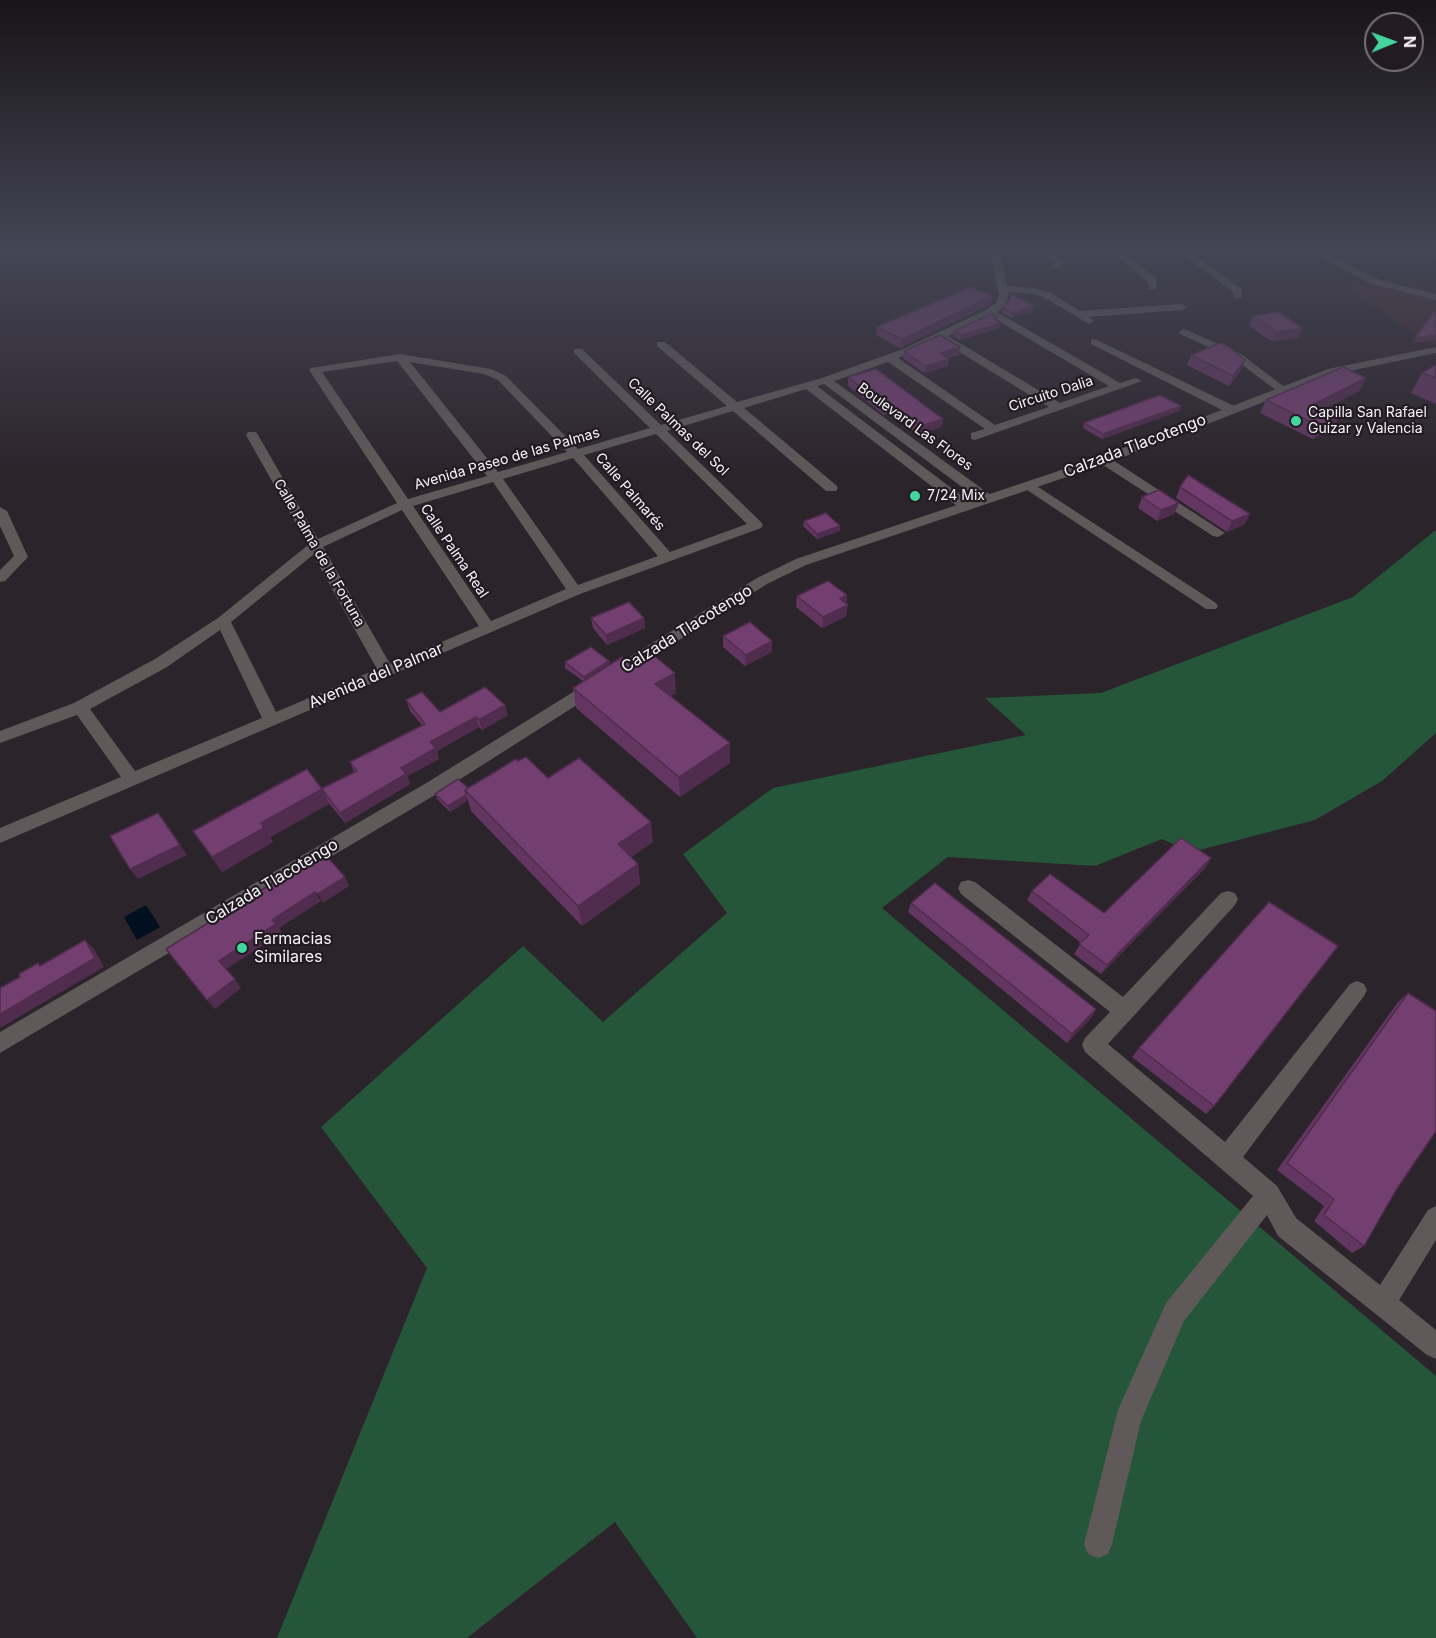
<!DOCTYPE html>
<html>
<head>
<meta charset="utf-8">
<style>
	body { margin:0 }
	#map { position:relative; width:1436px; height:1638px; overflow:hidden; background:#2c242b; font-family:Inter,sans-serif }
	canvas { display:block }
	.north { position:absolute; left:1364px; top:12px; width:60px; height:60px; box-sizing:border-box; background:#221b22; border:2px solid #787178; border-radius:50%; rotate:89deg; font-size:16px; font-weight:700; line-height:24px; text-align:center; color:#f8f3f8 }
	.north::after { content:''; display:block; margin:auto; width:21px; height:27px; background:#44d49f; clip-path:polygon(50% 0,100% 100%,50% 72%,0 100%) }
</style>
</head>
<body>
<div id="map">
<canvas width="1436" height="1638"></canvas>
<div class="north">N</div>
</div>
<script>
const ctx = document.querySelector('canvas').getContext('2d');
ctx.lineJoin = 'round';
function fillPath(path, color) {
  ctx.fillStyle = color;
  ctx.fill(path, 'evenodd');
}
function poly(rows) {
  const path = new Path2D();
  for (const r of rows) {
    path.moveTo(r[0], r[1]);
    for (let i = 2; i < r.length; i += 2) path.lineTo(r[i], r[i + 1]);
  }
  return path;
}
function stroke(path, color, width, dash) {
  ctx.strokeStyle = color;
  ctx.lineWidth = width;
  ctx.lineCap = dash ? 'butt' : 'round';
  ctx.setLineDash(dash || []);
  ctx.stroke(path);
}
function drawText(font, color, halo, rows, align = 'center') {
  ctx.font = font + ' Inter,sans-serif';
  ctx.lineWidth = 4.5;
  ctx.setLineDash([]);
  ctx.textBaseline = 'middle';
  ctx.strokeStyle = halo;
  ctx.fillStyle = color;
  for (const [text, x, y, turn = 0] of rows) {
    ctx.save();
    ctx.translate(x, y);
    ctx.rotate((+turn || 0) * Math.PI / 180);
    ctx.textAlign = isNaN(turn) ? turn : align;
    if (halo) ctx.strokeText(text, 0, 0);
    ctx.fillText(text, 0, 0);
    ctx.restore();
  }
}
fillPath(poly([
	[1375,284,1436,299,1436,344,1431,345,1345,287]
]), '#3c2829');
fillPath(poly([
	[1436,530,1436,733,1382,781,1315,820,1192,852,1162,839,1095,866,948,857,882,908,1436,1376,1436,1638,697,1638,615,1522,467,1638,277,1638,427,1268,321,1127,523,946,603,1022,727,913,683,854,773,788,1026,735,985,698,1101,693,1353,597]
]), '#25563a');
fillPath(poly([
	[146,905,160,927,137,940,124,917]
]), '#010f1e');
fillPath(poly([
	[990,249,1000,249,1007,286,1035,288,1051,293,1080,311,1182,304,1187,307,1182,310,1089,317,1094,321,1089,324,1043,297,1034,294,1009,292,1006,304,997,312,1120,383,1136,378,1142,381,975,440,971,439,971,433,985,429,888,362,834,381,992,496,994,499,992,502,982,502,824,384,817,386,971,503,973,506,971,509,961,509,806,389,744,408,836,485,838,488,836,491,826,491,733,411,667,431,761,522,763,525,761,528,580,594,0,843,0,828,121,777,77,715,0,743,0,731,74,703,155,659,218,618,308,545,246,435,248,432,256,432,258,435,318,539,397,503,309,370,311,368,400,354,491,369,506,376,578,449,650,428,574,353,574,349,582,349,661,425,727,406,657,346,657,342,665,342,737,402,822,378,903,349,986,310,996,303,999,295,990,249],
	[990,316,1109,386,1060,403,948,336,990,316],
	[940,340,1049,407,995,425,898,358,940,340],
	[397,361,487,476,408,499,322,372,397,361],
	[410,362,484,374,498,380,567,452,498,472,410,362],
	[656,434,747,524,670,552,584,455,656,434],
	[573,458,658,556,578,585,503,479,573,458],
	[493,482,566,589,491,621,413,506,493,482],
	[402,510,479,626,390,664,323,547,402,510],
	[313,555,377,669,276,712,231,622,313,555],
	[220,630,262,718,135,771,90,709,167,667,220,630],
	[1039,249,1050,249,1062,260,1064,262,1059,269,1053,269,1051,267,1054,263,1039,249],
	[1108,249,1119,249,1156,278,1157,289,1149,289,1147,281,1108,249],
	[1175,249,1186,249,1242,289,1242,298,1234,298,1233,292,1175,249],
	[1313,249,1324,249,1333,257,1380,280,1436,294,1436,300,1372,284,1327,261,1313,249],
	[1367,249,1382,249,1371,253,1367,249],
	[1414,249,1436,252,1436,258,1416,251,1414,249],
	[1184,329,1241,354,1287,389,1281,392,1277,391,1233,358,1180,334,1179,332,1184,329],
	[1095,339,1236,407,1238,410,1232,414,1228,413,1091,344,1091,340,1095,339],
	[1104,456,1108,457,1225,533,1218,537,1213,536,1100,463,1098,460,1104,456],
	[1029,481,1216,603,1218,606,1216,609,1206,609,1024,488,1022,485,1029,481],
	[0,507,7,511,28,557,5,581,0,582,0,570,14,556,0,526,0,507],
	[968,880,975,882,1123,997,1221,893,1228,891,1235,893,1238,899,1235,905,1108,1044,1225,1142,1350,984,1357,981,1364,984,1367,990,1364,996,1243,1157,1277,1186,1296,1218,1380,1285,1428,1210,1436,1206,1436,1240,1399,1300,1436,1330,1436,1359,1427,1355,1278,1236,1267,1215,1184,1321,1141,1421,1112,1544,1108,1554,1098,1558,1088,1554,1084,1544,1118,1410,1166,1303,1253,1196,1085,1052,1082,1045,1085,1038,1110,1012,961,894,958,888,961,882,968,880]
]), '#5f595a');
fillPath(poly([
	[1436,347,1436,353,1335,374,1108,463,806,565,767,584,440,792,0,1053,0,1032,428,782,757,578,796,559,1100,457,1328,369,1436,347]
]), '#5f595a');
fillPath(poly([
	[992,296,991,304,900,348,876,335,877,327],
	[1034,306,1032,311,1011,318,1001,312,1002,307],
	[1253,316,1302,328,1298,338,1271,341,1249,326],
	[997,317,997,321,999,328,960,340,953,336,954,331],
	[904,351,959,355,948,358,949,359,948,366,924,373,903,358],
	[1191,355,1241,370,1229,386,1187,365],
	[1436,365,1436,404,1411,393,1422,373],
	[848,377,943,419,941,427,919,435,890,413,884,415,848,386],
	[1366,378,1359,391,1324,409,1333,429,1313,439,1260,413,1266,400],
	[1181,406,1179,411,1102,439,1083,428,1084,423],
	[1180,487,1245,524,1227,532,1176,498],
	[1142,497,1174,514,1157,521,1138,508],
	[804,521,840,526,840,531,817,539,803,526],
	[847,595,846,616,822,628,796,607,797,596],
	[591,618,644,618,645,628,607,645,593,628],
	[723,636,772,641,772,652,745,666,723,647],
	[609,661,610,665,631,665,676,693,671,696,730,743,730,763,680,797,576,708,573,688,583,681,565,668,565,662],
	[406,700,440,712,508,715,482,730,479,727,437,751,439,759,407,776,410,784,345,823,328,802,329,804,270,837,273,842,222,872,193,831,322,789,354,772,350,762,422,725,410,711],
	[518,761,548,778,653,842,631,857,638,864,640,884,582,926,471,811,468,800,450,812,437,799,435,794,468,788],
	[1211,858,1205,868,1101,974,1074,954,1081,943,1027,900,1032,891,1104,913],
	[911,903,1096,1009,1091,1018,1067,1043,908,912],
	[1408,993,1396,1190,1364,1246,1352,1253,1314,1221,1324,1206,1277,1170,1398,1002],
	[1139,1048,1214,1106,1206,1114,1132,1057]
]), '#623660');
fillPath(poly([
	[992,296,991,304,900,348,902,339],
	[1034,306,1032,311,1011,318,1012,313],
	[1001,323,999,328,960,340,961,335],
	[1302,328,1298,338,1271,341,1276,332],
	[1436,335,1436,340,1412,343,1415,338],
	[960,347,959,355,938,360,940,353],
	[949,359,948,366,924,373,925,366],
	[1245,360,1241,370,1229,386,1233,376],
	[1366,378,1359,391,1307,417,1314,404],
	[891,404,890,413,884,415,885,406],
	[1181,406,1179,411,1102,439,1103,434],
	[1340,416,1333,429,1313,439,1319,426],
	[943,419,941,427,919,435,921,426],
	[1179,503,1174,514,1157,521,1161,510],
	[1250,514,1245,524,1227,532,1232,521],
	[840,526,840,531,817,539,817,534],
	[847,595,846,606,848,605,846,616,822,628,823,617,840,599],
	[644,618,645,628,607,645,606,635],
	[772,641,772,652,745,666,746,655],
	[609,661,610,667,584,682,584,677],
	[675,673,676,693,657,704,655,684],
	[505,705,508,715,482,730,479,720],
	[476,717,479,727,437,751,439,759,407,776,410,784,345,823,340,813,401,768,430,742],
	[730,743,730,763,680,797,679,777],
	[322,789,329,804,270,837,273,842,222,872,212,857,261,823],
	[466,795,468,800,450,812,448,806],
	[158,813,187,855,138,879,130,869],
	[651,822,653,842,621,864,618,844],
	[1211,858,1205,868,1101,974,1107,965],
	[638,864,640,884,582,926,578,906],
	[345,877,349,886,323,903,318,894],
	[315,892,321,901,279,928,282,933,226,969,219,961,272,920],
	[85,940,94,949,104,967,0,1028,0,1014],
	[235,979,241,988,215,1009,207,1000],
	[1096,1009,1091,1018,1067,1043,1072,1034]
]), '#502c4e');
const building = poly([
	[971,287,992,296,902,339,877,327,971,287],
	[1011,294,1034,306,1012,313,1002,307,1009,301,1011,294],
	[1434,311,1436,312,1436,335,1415,338,1434,311],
	[1279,312,1302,328,1276,332,1253,316,1279,312],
	[991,314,997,317,994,319,1001,323,961,335,954,331,991,314],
	[940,335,960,347,940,353,949,359,925,366,904,351,940,335],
	[1221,343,1229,347,1245,360,1233,376,1191,355,1221,343],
	[1436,365,1436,378,1422,373,1436,365],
	[1343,367,1366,378,1314,404,1340,416,1319,426,1266,400,1343,367],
	[876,369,943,419,921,426,891,404,885,406,848,377,876,369],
	[1160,395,1181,406,1103,434,1084,423,1160,395],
	[1188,475,1250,514,1232,521,1180,487,1188,475],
	[1159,490,1179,503,1161,510,1142,497,1159,490],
	[826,513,840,526,817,534,804,521,826,513],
	[828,581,847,595,840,599,848,605,823,617,797,596,828,581],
	[629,602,644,618,606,635,591,618,629,602],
	[750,622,772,641,746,655,723,636,750,622],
	[591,647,609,661,584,677,565,662,591,647],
	[651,653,675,673,655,684,730,743,679,777,573,688,622,657,631,665,651,653],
	[485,687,505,705,479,720,476,717,430,742,436,748,401,768,406,774,340,813,322,789,321,789,357,771,350,762,425,724,406,700,422,692,440,712,485,687],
	[526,757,548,778,579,758,651,822,618,844,638,864,578,906,465,790,516,759,518,761,526,757],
	[307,769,322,789,261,823,264,828,212,857,193,831,307,769],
	[458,779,468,788,465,790,466,795,448,806,435,794,458,779],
	[158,813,180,845,130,869,110,836,158,813],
	[1181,838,1211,858,1107,965,1079,944,1089,935,1032,891,1050,874,1104,913,1181,838],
	[323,852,345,877,318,894,315,892,272,920,276,924,219,961,235,979,207,1000,166,949,323,852],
	[935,883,1096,1009,1072,1034,911,903,935,883],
	[1269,902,1338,946,1214,1106,1139,1048,1269,902],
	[85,940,95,958,0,1014,0,988,20,977,19,974,38,963,40,966,85,940],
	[1408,993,1436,1011,1436,1131,1396,1190,1364,1246,1324,1215,1334,1199,1287,1163,1408,993]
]);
fillPath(building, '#723f70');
stroke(building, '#502c4e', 1.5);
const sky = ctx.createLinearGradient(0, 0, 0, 478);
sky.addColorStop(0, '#181418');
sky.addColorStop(0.52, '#454555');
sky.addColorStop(1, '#45455500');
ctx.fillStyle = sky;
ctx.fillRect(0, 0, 1436, 478);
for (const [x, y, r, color] of [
	[1296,421,6,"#44d49f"],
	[915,496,6,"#44d49f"],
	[242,948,6,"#44d49f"]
]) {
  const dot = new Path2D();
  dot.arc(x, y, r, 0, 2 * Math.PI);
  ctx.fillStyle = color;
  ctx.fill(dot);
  stroke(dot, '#221b22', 2);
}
drawText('14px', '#f8f3f8', '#221b22', [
	["Circuito Dalia",1051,394,-18],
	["Calle Palmas del Sol",678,427,44],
	["Boulevard Las Flores",915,427,36],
	["Avenida Paseo de las Palmas",507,459,-16],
	["Calle Palmarés",630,492,49],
	["Calle Palma Real",454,551,56],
	["Calle Palma de la Fortuna",319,553,60]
]);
drawText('14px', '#f8f3f8', '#221b22', [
	["Capilla San Rafael",1308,413],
	["Guízar y Valencia",1308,429],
	["7/24 Mix",927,496]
], 'left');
drawText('16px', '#f8f3f8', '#221b22', [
	["Calzada Tlacotengo",1135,446,-21],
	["Calzada Tlacotengo",687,629,-32],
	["Avenida del Palmar",376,676,-23],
	["Calzada Tlacotengo",272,882,-31]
]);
drawText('16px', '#f8f3f8', '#221b22', [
	["Farmacias",254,939],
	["Similares",254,957]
], 'left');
</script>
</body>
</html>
